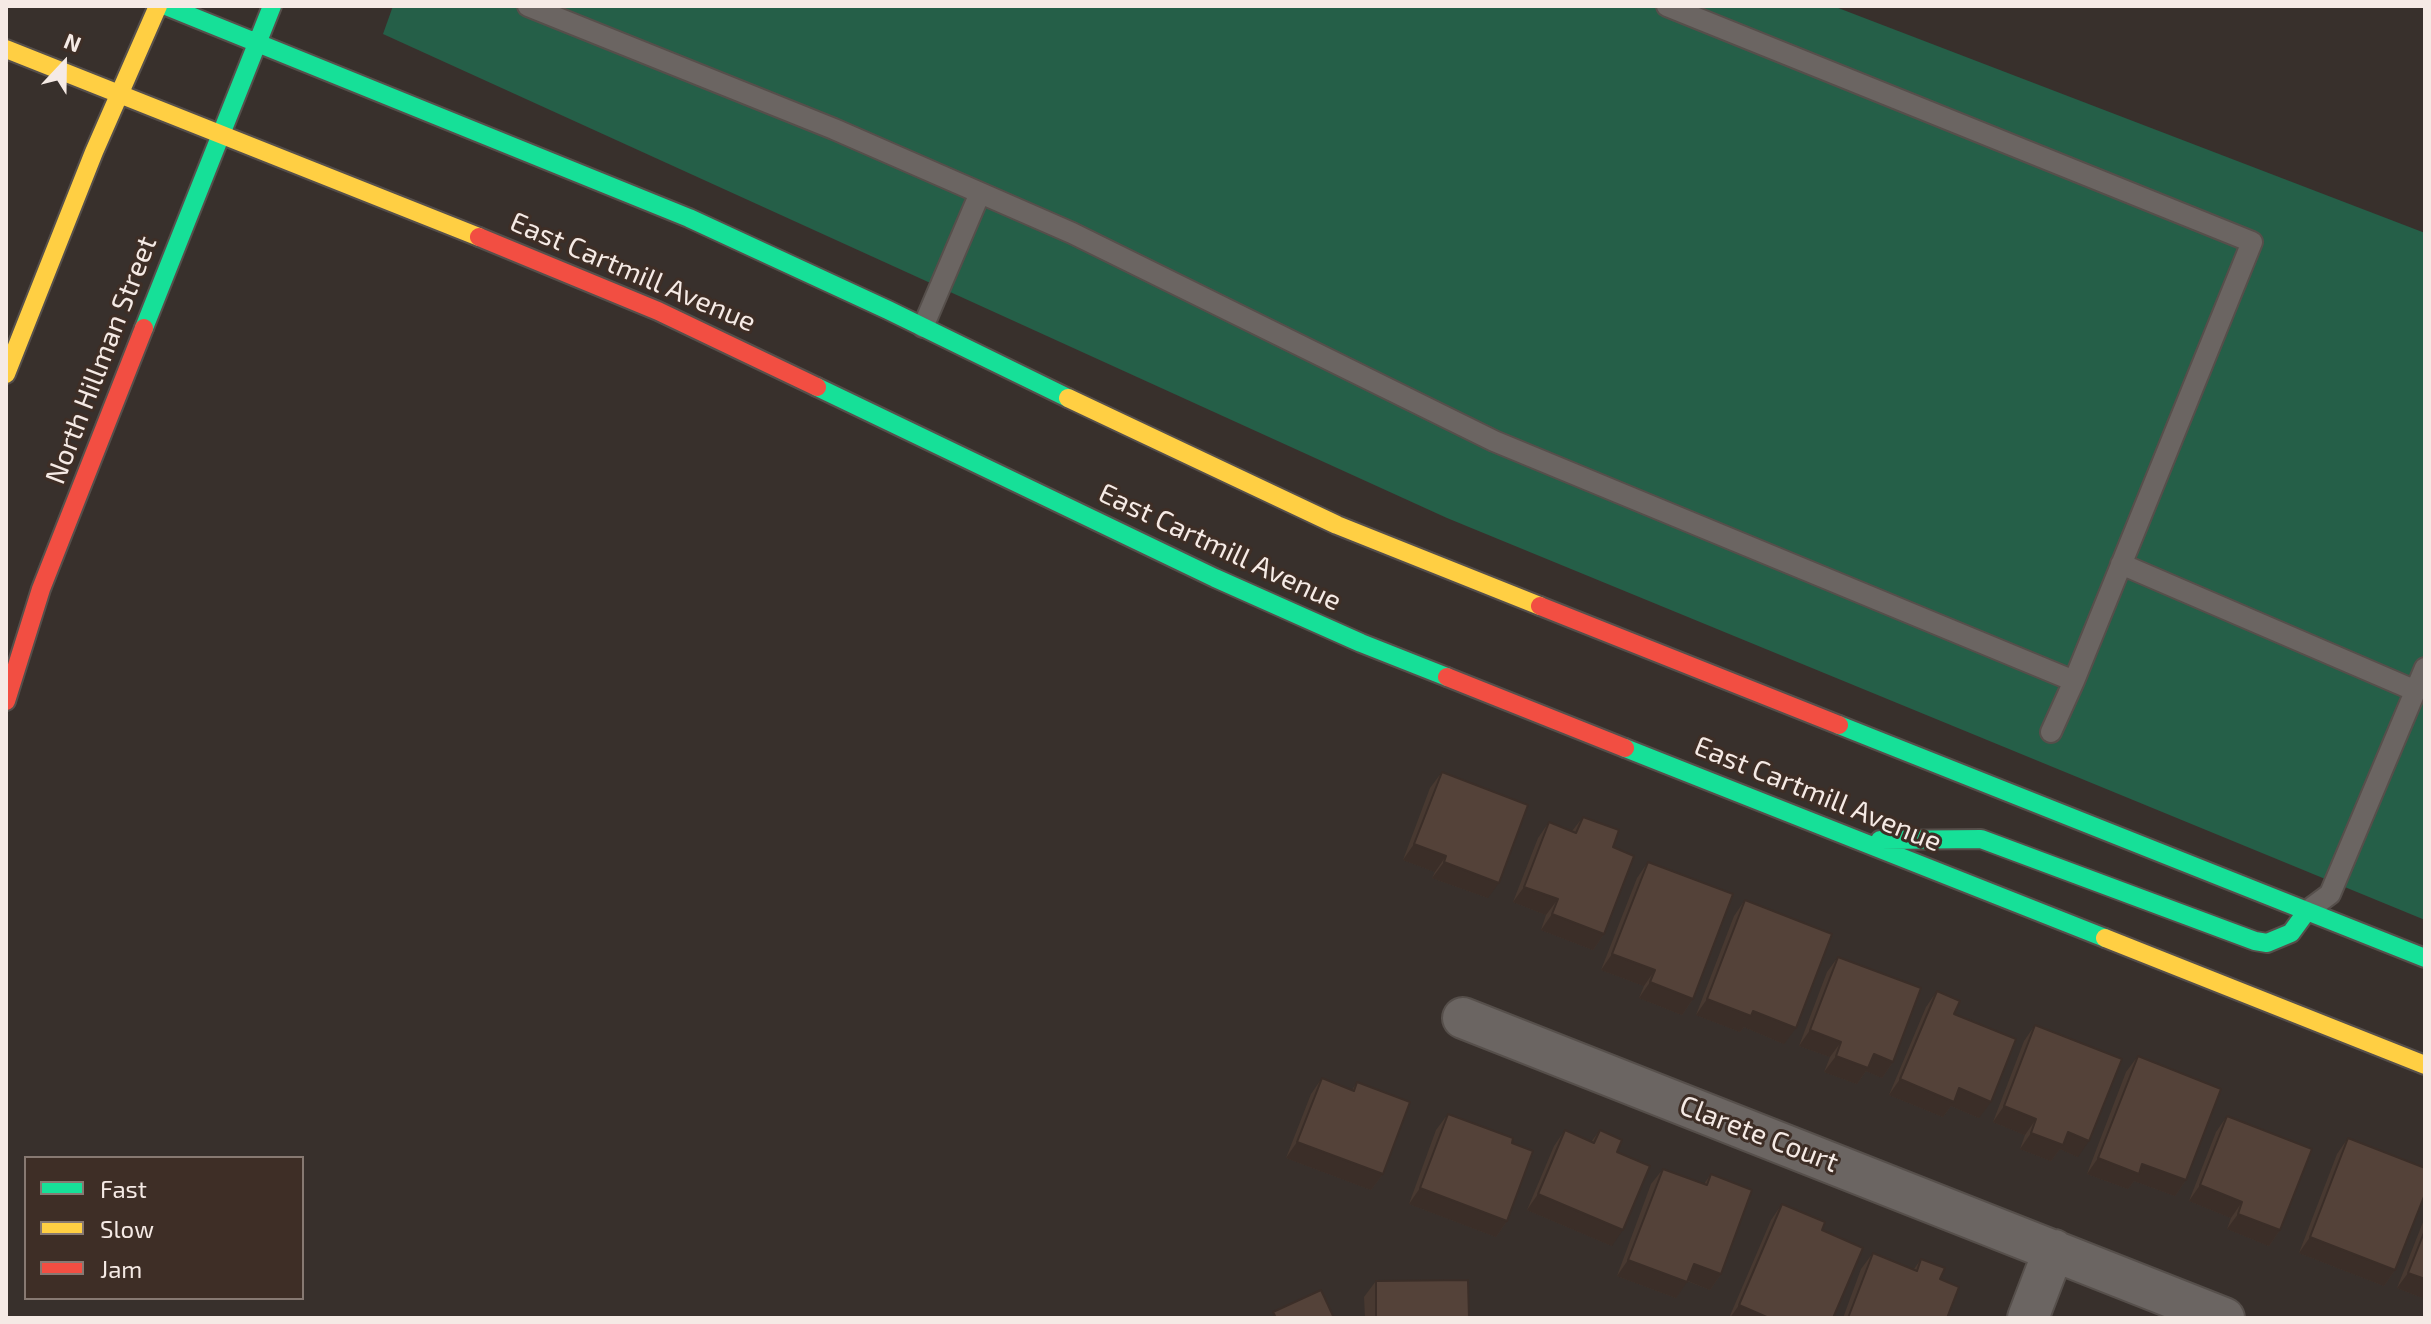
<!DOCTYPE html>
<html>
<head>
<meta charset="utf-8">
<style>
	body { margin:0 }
	#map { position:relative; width:2431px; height:1324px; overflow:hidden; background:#38302c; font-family:"Exo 2",sans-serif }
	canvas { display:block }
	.frame { position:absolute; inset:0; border:8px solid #f5eae5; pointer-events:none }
	.legend { position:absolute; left:24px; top:1156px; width:280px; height:144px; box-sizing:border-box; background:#3e2e26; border:2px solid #877972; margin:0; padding:10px 14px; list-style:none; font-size:24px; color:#f5eae5 }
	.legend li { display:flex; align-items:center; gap:16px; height:40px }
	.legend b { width:40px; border:2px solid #877972 }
	.north { position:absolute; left:24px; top:24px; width:80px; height:80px; -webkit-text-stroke:6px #3e2e26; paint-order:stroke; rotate:22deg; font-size:22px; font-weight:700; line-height:32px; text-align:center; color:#f5eae5 }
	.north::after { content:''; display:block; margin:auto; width:28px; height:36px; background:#f5eae5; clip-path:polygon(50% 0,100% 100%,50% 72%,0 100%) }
</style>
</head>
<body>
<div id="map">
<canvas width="2431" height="1324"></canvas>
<div class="frame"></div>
<ul class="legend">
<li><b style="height:10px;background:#16e098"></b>Fast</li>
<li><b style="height:10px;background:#ffcf43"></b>Slow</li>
<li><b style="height:10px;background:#f24e42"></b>Jam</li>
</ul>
<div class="north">N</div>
</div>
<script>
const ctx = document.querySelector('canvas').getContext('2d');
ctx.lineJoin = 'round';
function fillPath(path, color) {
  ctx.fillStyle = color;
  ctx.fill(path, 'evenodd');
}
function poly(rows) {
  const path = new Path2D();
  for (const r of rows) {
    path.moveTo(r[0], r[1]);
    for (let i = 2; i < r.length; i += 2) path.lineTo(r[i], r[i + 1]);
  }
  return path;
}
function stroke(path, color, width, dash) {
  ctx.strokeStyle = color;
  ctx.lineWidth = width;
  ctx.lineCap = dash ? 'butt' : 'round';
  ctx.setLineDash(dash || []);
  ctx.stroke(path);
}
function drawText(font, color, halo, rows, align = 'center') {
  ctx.font = font + ' "Exo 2",sans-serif';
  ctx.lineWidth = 6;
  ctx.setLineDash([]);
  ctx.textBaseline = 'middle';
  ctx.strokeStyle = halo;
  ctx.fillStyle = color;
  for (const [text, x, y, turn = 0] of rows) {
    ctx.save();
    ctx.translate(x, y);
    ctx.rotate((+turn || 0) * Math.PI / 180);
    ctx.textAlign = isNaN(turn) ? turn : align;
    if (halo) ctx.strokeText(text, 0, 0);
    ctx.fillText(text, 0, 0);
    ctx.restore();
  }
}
fillPath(poly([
	[393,6,1833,6,2425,233,2425,920,1447,518,383,34]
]), '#255f48');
const lane = poly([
	[528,6,834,129,1072,233,1494,441,2074,681,2252,242,1667,6],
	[923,327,980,193],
	[2121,564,2416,691],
	[2051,732,2074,681],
	[2307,911,2330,894,2425,668]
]);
const street = poly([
	[1463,1018,2224,1318],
	[2028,1318,2054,1250]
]);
const fast = poly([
	[166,6,689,218,888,310,1068,398],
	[144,328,272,6],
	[817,387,1215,578,1361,643,1447,677],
	[1839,725,2425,958],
	[1625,748,2105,938],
	[1880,840,1981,839,2255,941,2267,943,2291,933,2307,911]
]);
const slow = poly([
	[6,49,479,237],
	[6,374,94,152,158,6],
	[1068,398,1337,525,1540,606],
	[2105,938,2425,1065]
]);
const jam = poly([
	[479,237,658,311,817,387],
	[1540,606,1839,725],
	[1447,677,1625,748],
	[6,701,41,589,144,328]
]);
stroke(lane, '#564f4b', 24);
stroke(street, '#564f4b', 44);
stroke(fast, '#564f4b', 22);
stroke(slow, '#564f4b', 22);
stroke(jam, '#564f4b', 22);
stroke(lane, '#6b6562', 20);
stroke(street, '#6b6562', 40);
stroke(fast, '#16e098', 18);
stroke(slow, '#ffcf43', 18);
stroke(jam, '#f24e42', 18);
fillPath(poly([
	[1442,772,1488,898,1432,878,1435,872,1403,860,1430,788],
	[1583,817,1613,847,1604,934,1593,950,1541,930,1546,915,1513,902,1538,838,1549,822,1572,831],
	[1648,862,1693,999,1682,1015,1639,998,1644,986,1601,970,1637,878],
	[1745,900,1784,1044,1744,1027,1740,1032,1696,1015,1734,916],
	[1838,957,1893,1062,1882,1078,1866,1071,1857,1084,1824,1072,1830,1057,1799,1046,1827,972],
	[1937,991,1954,1014,1979,1118,1951,1106,1943,1117,1889,1095,1926,1007],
	[2035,1025,2078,1157,2060,1149,2051,1161,2020,1149,2025,1135,1993,1122,2024,1041],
	[2138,1056,2186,1180,2175,1196,2134,1181,2128,1189,2087,1174,2126,1072],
	[1322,1078,1352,1090,1357,1082,1383,1174,1371,1190,1286,1158,1311,1094],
	[1448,1114,1512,1143,1507,1221,1496,1237,1409,1204,1436,1130],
	[2227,1116,2280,1230,2269,1246,2227,1229,2231,1218,2189,1201,2216,1132],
	[1565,1130,1591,1142,1600,1130,1617,1152,1612,1246,1527,1210,1554,1146],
	[2348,1138,2395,1270,2384,1286,2299,1253,2337,1154],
	[1663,1169,1704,1184,1711,1174,1721,1274,1710,1290,1687,1281,1676,1298,1617,1276,1651,1184],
	[1782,1204,1822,1230,1833,1318,1729,1318,1771,1220],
	[2425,1217,2425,1299,2397,1288],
	[1873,1253,1914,1269,1921,1259,1940,1279,1947,1318,1843,1318,1861,1269],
	[1376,1281,1469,1318,1365,1318,1364,1297]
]), '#483931');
fillPath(poly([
	[1414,844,1446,856,1435,872,1403,860],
	[1444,862,1499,883,1488,898,1432,878],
	[1524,887,1558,899,1546,915,1513,902],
	[1552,914,1604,934,1593,950,1541,930],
	[1612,954,1655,970,1644,986,1601,970],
	[1650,982,1693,999,1682,1015,1639,998],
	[1707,999,1753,1011,1796,1028,1784,1044,1744,1027,1740,1032,1696,1015],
	[1810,1030,1841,1042,1830,1057,1799,1046],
	[1874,1054,1893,1062,1882,1078,1866,1071,1857,1084,1824,1072,1836,1056],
	[1900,1079,1959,1088,1991,1102,1979,1118,1951,1106,1943,1117,1889,1095],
	[2004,1106,2036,1119,2025,1135,1993,1122],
	[2068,1132,2089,1141,2078,1157,2060,1149,2051,1161,2020,1149,2031,1133],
	[1297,1142,1383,1174,1371,1190,1286,1158],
	[2098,1158,2142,1164,2186,1180,2175,1196,2134,1181,2128,1189,2087,1174],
	[2200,1185,2242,1202,2231,1218,2189,1201],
	[1420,1188,1507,1221,1496,1237,1409,1204],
	[1538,1194,1623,1230,1612,1246,1527,1210],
	[2238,1214,2280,1230,2269,1246,2227,1229],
	[2310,1237,2395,1270,2384,1286,2299,1253],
	[1628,1260,1687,1282,1676,1298,1617,1276],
	[1694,1264,1721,1274,1710,1290,1683,1279],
	[2408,1273,2425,1279,2425,1299,2397,1288],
	[1739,1305,1769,1318,1730,1318]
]), '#3b2e28');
const building = poly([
	[1442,772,1528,805,1499,883,1444,862,1446,856,1414,844,1442,772],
	[1583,817,1619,830,1613,847,1634,856,1604,934,1552,914,1558,899,1524,887,1549,822,1576,833,1583,817],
	[1648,862,1733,894,1693,999,1650,982,1655,970,1612,954,1648,862],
	[1745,900,1832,934,1796,1028,1753,1011,1751,1016,1707,999,1745,900],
	[1838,957,1921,988,1893,1062,1874,1054,1868,1068,1836,1056,1841,1042,1810,1030,1838,957],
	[1937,991,1960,1001,1954,1014,2016,1039,1991,1102,1959,1088,1954,1102,1900,1079,1937,991],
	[2035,1025,2122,1059,2089,1141,2068,1132,2063,1145,2031,1133,2036,1119,2004,1106,2035,1025],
	[2138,1056,2221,1089,2186,1180,2142,1164,2139,1174,2098,1158,2138,1056],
	[1322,1078,1354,1091,1357,1082,1410,1102,1383,1174,1297,1142,1322,1078],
	[1448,1114,1513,1138,1512,1143,1533,1151,1507,1221,1420,1188,1448,1114],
	[2227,1116,2312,1149,2280,1230,2238,1214,2242,1202,2200,1185,2227,1116],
	[1565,1130,1594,1143,1600,1130,1622,1140,1617,1152,1650,1166,1623,1230,1538,1194,1565,1130],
	[2348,1138,2425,1168,2425,1194,2395,1270,2310,1237,2348,1138],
	[1663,1169,1707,1185,1711,1174,1752,1190,1721,1274,1694,1264,1687,1282,1628,1260,1663,1169],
	[1782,1204,1825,1222,1822,1230,1863,1248,1833,1318,1769,1318,1739,1305,1782,1204],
	[2425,1230,2425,1279,2408,1273,2425,1230],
	[1873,1253,1917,1271,1921,1259,1945,1268,1940,1279,1959,1287,1947,1318,1848,1318,1873,1253],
	[1468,1280,1469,1318,1376,1318,1376,1281,1468,1280],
	[1321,1290,1334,1318,1276,1318,1273,1312,1321,1290]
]);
fillPath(building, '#544239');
stroke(building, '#3b2e28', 2);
drawText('28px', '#f5eae5', '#3e2e26', [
	["East Cartmill Avenue",633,272,23],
	["North Hillman Street",101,360,-69],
	["East Cartmill Avenue",1220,547,25],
	["East Cartmill Avenue",1818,794,22],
	["Clarete Court",1759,1134,21]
]);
</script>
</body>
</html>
